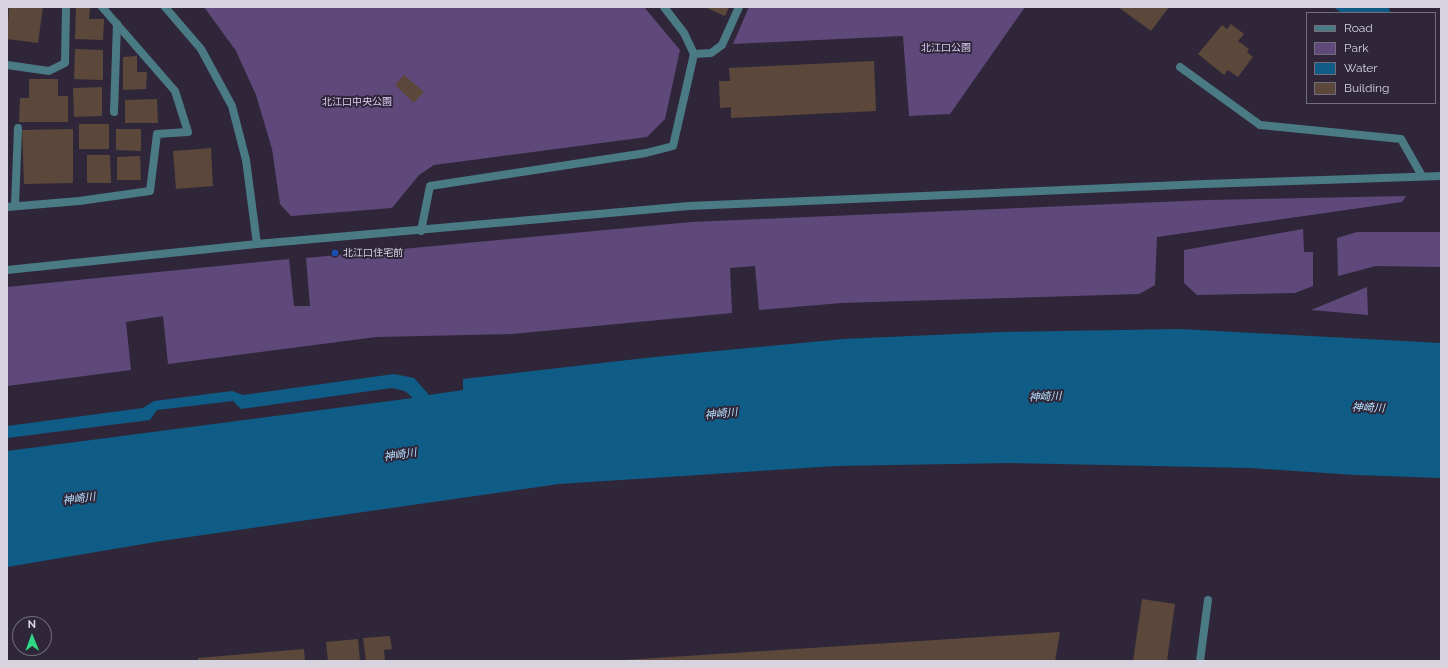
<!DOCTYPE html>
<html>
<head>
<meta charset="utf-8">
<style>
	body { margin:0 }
	#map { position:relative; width:1448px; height:668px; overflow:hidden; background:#2f2739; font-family:Raleway,sans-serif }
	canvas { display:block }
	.frame { position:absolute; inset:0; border:8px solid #d7d3df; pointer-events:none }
	.legend { position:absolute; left:1306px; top:12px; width:130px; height:92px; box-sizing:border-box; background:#2f2739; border:1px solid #726c7b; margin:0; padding:5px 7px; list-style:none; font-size:12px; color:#d7d3df }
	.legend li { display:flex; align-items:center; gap:8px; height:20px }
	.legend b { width:20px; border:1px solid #726c7b }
	.north { position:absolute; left:12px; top:616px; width:40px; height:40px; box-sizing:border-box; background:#2f2739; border:1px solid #726c7b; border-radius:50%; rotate:359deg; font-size:11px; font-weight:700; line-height:16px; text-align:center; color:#d7d3df }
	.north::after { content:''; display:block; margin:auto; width:14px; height:18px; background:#30d883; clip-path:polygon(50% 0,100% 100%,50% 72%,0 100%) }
</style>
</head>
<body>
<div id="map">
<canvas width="1448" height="668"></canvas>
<div class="frame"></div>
<ul class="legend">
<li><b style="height:5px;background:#4a7a84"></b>Road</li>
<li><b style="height:11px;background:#5f497b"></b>Park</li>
<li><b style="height:11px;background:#0f5c87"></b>Water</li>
<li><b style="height:11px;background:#5b483a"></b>Building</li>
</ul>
<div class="north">N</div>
</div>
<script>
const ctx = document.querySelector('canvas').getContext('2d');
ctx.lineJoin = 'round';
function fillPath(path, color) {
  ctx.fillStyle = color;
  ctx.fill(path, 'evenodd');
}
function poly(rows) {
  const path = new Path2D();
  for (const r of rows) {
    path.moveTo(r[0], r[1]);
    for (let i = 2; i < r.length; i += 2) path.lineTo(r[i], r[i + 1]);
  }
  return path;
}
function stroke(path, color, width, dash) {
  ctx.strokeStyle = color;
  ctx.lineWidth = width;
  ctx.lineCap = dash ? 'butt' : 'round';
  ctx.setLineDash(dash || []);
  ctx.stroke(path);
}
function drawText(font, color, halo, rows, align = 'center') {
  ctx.font = font + ' Raleway,"Noto Sans JP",sans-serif';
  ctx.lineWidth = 4;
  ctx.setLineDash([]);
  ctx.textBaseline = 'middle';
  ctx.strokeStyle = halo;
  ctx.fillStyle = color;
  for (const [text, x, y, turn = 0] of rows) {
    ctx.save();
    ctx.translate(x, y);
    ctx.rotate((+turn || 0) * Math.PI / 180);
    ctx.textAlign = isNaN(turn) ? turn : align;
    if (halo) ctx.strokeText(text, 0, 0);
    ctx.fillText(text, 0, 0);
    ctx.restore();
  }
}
fillPath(poly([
	[204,7,644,7,680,50,665,119,647,137,434,165,419,175,392,208,291,216,280,204,272,149,256,95,236,51],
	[749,7,1025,7,950,114,909,116,903,36,733,44],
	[1406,196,1402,202,1157,237,1155,285,1139,294,841,303,759,310,755,266,730,268,732,313,512,334,376,337,168,364,163,316,126,322,131,370,7,386,7,287,289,259,294,306,310,306,306,258,691,222,1207,200],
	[1303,229,1304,252,1313,252,1313,286,1295,293,1197,295,1184,283,1184,250],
	[1357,232,1441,232,1441,267,1376,266,1338,276,1337,238],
	[1367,287,1368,315,1311,310]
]), '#5f497b');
fillPath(poly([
	[1333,7,1388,7,1391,13,1342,13],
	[1180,329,1441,343,1441,478,1356,475,1250,468,1010,463,836,466,559,484,161,541,7,567,7,451,413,398,405,391,392,388,241,409,233,401,157,410,150,420,7,438,7,426,143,408,154,401,232,391,243,395,394,374,414,378,429,395,463,390,463,379,654,357,843,339,1001,332]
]), '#0f5c87');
fillPath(poly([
	[9,7,43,7,38,43,7,39],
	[76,7,90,7,89,19,104,19,103,40,75,39],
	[705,7,729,7,725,16],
	[1118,7,1169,7,1151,31],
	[1231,24,1244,34,1238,41,1249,49,1247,52,1253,57,1238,77,1228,70,1224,75,1198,54,1222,25,1227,29],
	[75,49,103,50,103,80,74,79],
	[137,56,137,72,147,72,146,89,123,90,123,57],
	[874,61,876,111,731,118,731,107,720,108,719,81,730,81,729,68],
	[404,75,424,92,414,103,395,85],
	[29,79,58,79,58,96,68,96,68,122,19,122,20,98,29,98],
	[102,87,102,116,74,117,73,88],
	[157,99,158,123,125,123,125,100],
	[79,124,109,124,109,149,79,149],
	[73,129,73,183,24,184,22,130],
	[116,129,141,129,141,151,116,150],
	[211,148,213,186,176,189,173,151],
	[87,155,110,155,111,183,87,183],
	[140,156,141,180,117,180,117,157],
	[1142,599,1175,604,1167,661,1133,661],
	[1060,632,1055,661,624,661,624,660],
	[390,636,392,649,384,650,385,661,366,661,363,638],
	[358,639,360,661,328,661,326,642],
	[304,649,305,661,198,661,198,658]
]), '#5b483a');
stroke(poly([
	[7,65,49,71,65,63,66,7],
	[1180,67,1260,125],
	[114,112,117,24]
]), '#4a7a84', 8);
stroke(poly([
	[165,7,201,49,232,106,246,160,257,244],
	[1260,125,1401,139,1422,176],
	[15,206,18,128],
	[7,207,79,201,150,191,157,134,188,132,175,91,102,7],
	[421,231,430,186,646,153,673,146,694,54,711,53,722,45,739,7],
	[1200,661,1208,600]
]), '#4a7a84', 8);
stroke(poly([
	[664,7,684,33,694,54],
	[7,270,257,244,689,206,1204,184,1441,176]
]), '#4a7a84', 8);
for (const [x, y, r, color] of [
	[335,253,4,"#1a4fb4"]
]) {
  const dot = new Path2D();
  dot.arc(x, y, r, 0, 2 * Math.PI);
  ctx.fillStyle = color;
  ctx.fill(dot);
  stroke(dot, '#2f2739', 1.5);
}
drawText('10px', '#ddcdf7', '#2f2739', [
	["北江口公園",946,48],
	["北江口中央公園",357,102]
]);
drawText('10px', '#d7d3df', '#2f2739', [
	["北江口住宅前",343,253]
], 'left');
drawText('italic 11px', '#b5dffd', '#2f2739', [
	["神崎川",1045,397,-2],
	["神崎川",1368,408,2],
	["神崎川",721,414,-6],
	["神崎川",400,455,-9],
	["神崎川",79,499,-7]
]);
</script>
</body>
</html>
